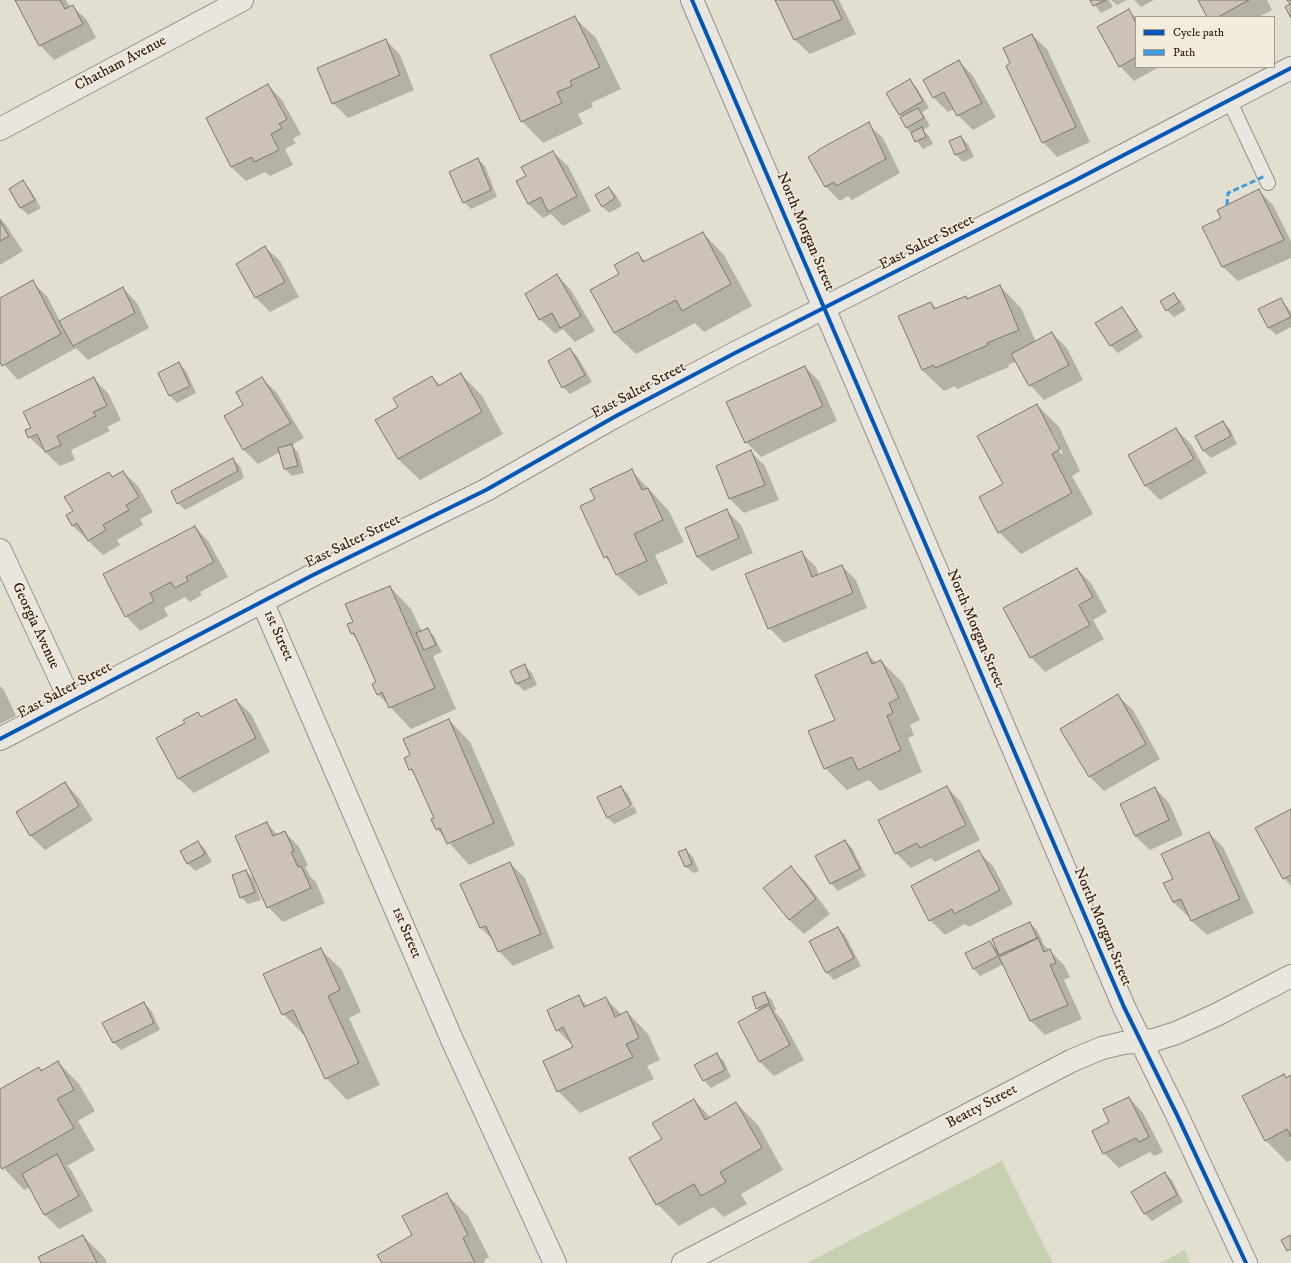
<!DOCTYPE html>
<html>
<head>
<meta charset="utf-8">
<style>
	body { margin:0 }
	#map { position:relative; width:1291px; height:1263px; overflow:hidden; background:#e2ded0; font-family:"IM FELL DW Pica",serif }
	canvas { display:block }
	.legend { position:absolute; left:1135px; top:16px; width:140px; height:52px; box-sizing:border-box; background:#f1ecdb; border:1px solid #a5998b; margin:0; padding:5px 7px; list-style:none; font-size:12px; color:#341c13 }
	.legend li { display:flex; align-items:center; gap:8px; height:20px }
	.legend b { width:20px; border:1px solid #a5998b }
</style>
</head>
<body>
<div id="map">
<canvas width="1291" height="1263"></canvas>
<ul class="legend">
<li><b style="height:5px;background:#0057b8"></b>Cycle path</li>
<li><b style="height:5px;background:#3e9bde"></b>Path</li>
</ul>
</div>
<script>
const ctx = document.querySelector('canvas').getContext('2d');
ctx.lineJoin = 'round';
function fillPath(path, color) {
  ctx.fillStyle = color;
  ctx.fill(path, 'evenodd');
}
function poly(rows) {
  const path = new Path2D();
  for (const r of rows) {
    path.moveTo(r[0], r[1]);
    for (let i = 2; i < r.length; i += 2) path.lineTo(r[i], r[i + 1]);
  }
  return path;
}
function stroke(path, color, width, dash) {
  ctx.strokeStyle = color;
  ctx.lineWidth = width;
  ctx.lineCap = dash ? 'butt' : 'round';
  ctx.setLineDash(dash || []);
  ctx.stroke(path);
}
function drawText(font, color, halo, rows, align = 'center') {
  ctx.font = font + ' "IM FELL DW Pica",serif';
  ctx.lineWidth = 3;
  ctx.setLineDash([]);
  ctx.textBaseline = 'middle';
  ctx.strokeStyle = halo;
  ctx.fillStyle = color;
  for (const [text, x, y, turn = 0] of rows) {
    ctx.save();
    ctx.translate(x, y);
    ctx.rotate((+turn || 0) * Math.PI / 180);
    ctx.textAlign = isNaN(turn) ? turn : align;
    if (halo) ctx.strokeText(text, 0, 0);
    ctx.fillText(text, 0, 0);
    ctx.restore();
  }
}
fillPath(poly([
	[1002,1161,1053,1263,807,1263],
	[1185,1250,1190,1263,1160,1263]
]), '#c8d0b2');
fillPath(poly([
	[16,0,66,0,70,7,72,6,87,20,96,38,54,60,40,45],
	[776,0,839,0,856,34,810,54,795,40],
	[1091,0,1109,0,1113,7,1101,13],
	[1111,0,1127,0,1117,5],
	[1134,0,1154,0,1141,7],
	[1199,0,1267,0,1272,10,1259,17,1208,17],
	[1128,10,1136,18,1136,67,1159,67,1134,81,1120,66],
	[574,17,596,38,621,89,591,103,593,107,578,114,583,124,543,143,522,121],
	[1032,35,1047,49,1090,142,1057,157,1043,142],
	[386,40,400,55,414,90,348,118,333,103],
	[959,61,973,76,996,117,973,130,958,115,955,109,948,112,934,98],
	[910,81,917,88,929,108,922,112,930,126,923,130,929,136,933,144,923,149,906,127,900,114],
	[268,85,282,100,301,134,293,139,296,143,285,149,293,165,270,176,265,172,246,181,231,167],
	[868,124,883,138,900,173,852,200,848,196,840,201,825,186,819,152],
	[961,137,968,144,974,157,963,162,956,155,951,141],
	[553,152,568,166,591,211,563,226,551,214,543,218,528,204,527,176],
	[478,159,485,166,497,197,471,209,464,202],
	[23,182,30,189,41,208,28,215,21,208,10,189],
	[609,188,616,195,622,206,609,213,602,206],
	[1259,191,1273,205,1291,241,1291,258,1238,281,1223,267,1222,218],
	[0,218,6,225,23,251,0,265],
	[703,233,724,255,752,306,704,332,695,323,636,354,614,333,591,290,620,275,637,253,646,262],
	[265,247,280,261,299,297,270,312,256,298,238,264],
	[557,275,571,290,595,331,575,342,563,329,555,334,540,319],
	[32,282,47,296,60,321,123,288,137,303,149,328,88,360,76,348,18,380,0,360,0,299],
	[1000,286,1021,308,1036,342,1052,333,1067,348,1083,380,1044,400,1030,385,1017,361,1008,365,1009,367,957,389,955,386,944,391,922,370,931,303,937,309,965,297,968,299],
	[1174,294,1181,301,1186,310,1174,317,1167,310],
	[1281,299,1291,312,1291,327,1276,335,1269,328,1260,310],
	[1122,308,1129,316,1143,337,1118,353,1111,346],
	[570,349,577,356,592,382,570,394,563,387],
	[179,363,186,371,196,393,177,403,170,396,159,373],
	[805,367,819,381,837,421,761,457,746,442],
	[461,374,482,396,503,434,420,480,398,459,400,407,432,377,441,386],
	[93,378,108,393,121,420,107,427,110,431,71,450,75,460,60,466,29,437,32,428],
	[262,378,277,393,304,438,291,445,298,452,304,473,292,476,285,469,280,452,258,464,244,450,225,417,245,406],
	[1037,405,1059,427,1080,471,1072,476,1093,514,1021,554,999,532,1004,485],
	[1049,430,1051,430,1063,454,1061,454],
	[1223,422,1230,429,1237,444,1211,458,1204,451,1197,437],
	[1176,429,1191,444,1207,473,1160,500,1145,485],
	[751,452,765,466,779,500,744,513,730,499],
	[233,459,240,466,244,478,185,510,178,503],
	[632,471,669,511,684,542,655,555,668,583,639,596,617,575,612,564,605,557,596,500],
	[123,472,138,486,153,512,140,519,143,525,117,540,120,545,103,555,73,526,67,515,74,512,109,473,113,478],
	[726,510,741,525,753,553,712,571,697,557],
	[195,527,209,542,228,577,200,592,202,595,190,602,185,597,164,608,168,616,140,631,126,616],
	[801,552,816,567,819,575,842,566,856,580,867,608,784,643,769,628],
	[1077,569,1091,583,1107,612,1093,620,1104,639,1045,672,1031,657],
	[390,587,411,609,422,632,427,629,434,636,442,652,433,656,456,709,411,729,378,694,377,682,358,640,352,634,354,622],
	[866,653,876,663,881,661,903,683,920,720,910,725,914,735,908,738,922,772,880,791,869,780,847,790,825,768,836,720],
	[525,666,532,673,537,685,524,691,517,684,512,671],
	[0,686,4,690,16,716,0,724],
	[1118,696,1133,710,1160,759,1104,791,1090,777,1062,729],
	[236,700,251,714,270,752,194,793,179,779,158,739],
	[449,720,470,742,515,845,469,865,437,829,435,819,416,775,410,769,411,756],
	[65,783,79,798,93,820,45,850,30,835],
	[621,787,628,794,633,804,609,815,609,818,634,806,637,813,614,824,607,817],
	[947,787,961,802,980,840,935,862,931,858,911,868,896,853],
	[1155,788,1169,803,1183,835,1150,850,1135,836,1121,805],
	[1291,810,1291,886,1284,878],
	[266,823,278,835,285,832,299,847,308,865,305,867,310,876,316,882,325,903,283,922,268,907],
	[1209,833,1223,847,1254,913,1207,935,1192,921,1190,916,1188,916,1173,902,1174,880],
	[845,841,852,848,866,876,838,891,831,883],
	[198,842,205,849,212,862,195,871,188,864,181,851],
	[686,850,693,857,699,871,693,873,685,866],
	[979,852,993,866,1013,904,969,927,965,924,945,935,930,920],
	[510,863,525,878,554,948,513,966,499,951,494,941,481,928,462,885],
	[791,868,806,882,830,914,804,934,789,920,765,888],
	[246,871,253,878,261,900,248,904,241,897],
	[1029,923,1037,930,1044,945,1064,965,1070,977,1064,980,1082,1019,1045,1035,1030,1020,1004,964,980,976,973,968,990,942,997,949],
	[838,928,845,935,861,966,834,980,827,973,811,942],
	[320,949,342,970,361,1012,349,1018,380,1085,347,1100,326,1078,306,1035,305,1036,283,1014],
	[764,993,772,1000,776,1010,774,1011,783,1021,804,1060,774,1076,760,1062,760,1011,757,1008],
	[578,997,588,1006,605,998,622,1015,627,1012,648,1034,660,1060,647,1066,654,1079,580,1113,558,1091,574,1047,557,1030],
	[144,1003,151,1010,160,1030,121,1050,114,1043],
	[716,1054,724,1061,731,1077,711,1088,704,1080],
	[58,1062,79,1084,95,1111,78,1121,95,1150,67,1166,71,1170,93,1211,59,1229,44,1214,30,1187,24,1190,0,1164,0,1090,39,1069,42,1072],
	[1283,1075,1287,1079,1291,1077,1291,1160,1287,1162,1265,1140],
	[1129,1098,1143,1113,1163,1152,1154,1156,1150,1152,1119,1168,1104,1153,1093,1131,1110,1123],
	[694,1100,711,1118,736,1103,758,1125,783,1170,741,1194,747,1204,724,1217,713,1207,679,1226,657,1204,631,1158,663,1140],
	[1165,1173,1172,1180,1183,1202,1152,1221,1145,1214,1133,1192],
	[446,1194,468,1216,489,1257,484,1260,485,1263,383,1263,413,1236],
	[83,1236,105,1258,107,1263,42,1263]
]), '#0003');
const building = poly([
	[15,0,60,0,65,9,73,5,83,24,39,46,15,0],
	[775,0,833,0,842,19,794,40,775,0],
	[1090,0,1106,0,1093,6,1090,0],
	[1198,0,1249,0,1218,17,1207,17,1198,0],
	[1287,0,1291,0,1291,18,1285,7,1290,4,1287,0],
	[1129,9,1136,23,1136,57,1119,67,1097,27,1129,9],
	[575,16,600,67,570,81,572,86,557,92,562,103,521,122,490,55,575,16],
	[1032,34,1076,127,1042,143,1006,66,1010,63,1003,48,1032,34],
	[386,39,400,75,332,104,317,68,386,39],
	[959,60,982,103,957,116,944,92,933,98,923,80,959,60],
	[910,79,923,101,899,115,886,93,910,79],
	[268,84,287,119,279,124,282,128,271,134,279,150,254,162,252,157,231,167,206,118,268,84],
	[918,108,924,118,906,128,900,117,918,108],
	[869,122,886,159,836,186,834,182,825,187,808,157,818,151,818,150,869,122],
	[922,127,926,137,915,142,911,133,922,127],
	[961,136,967,150,955,155,949,141,961,136],
	[553,151,577,196,548,212,541,197,528,204,516,181,526,176,521,167,553,151],
	[478,158,491,190,463,203,449,172,478,158],
	[23,180,35,200,20,208,9,189,23,180],
	[609,187,615,198,602,207,595,195,609,187],
	[1259,189,1284,240,1222,267,1202,227,1221,218,1217,210,1259,189],
	[0,221,9,236,0,241,0,221],
	[703,232,731,284,682,311,676,300,614,333,590,290,619,274,614,265,638,252,643,262,703,232],
	[265,246,285,282,255,298,236,264,265,246],
	[557,274,581,316,560,328,552,313,539,320,525,294,557,274],
	[33,280,61,334,2,366,0,362,0,298,33,280],
	[1000,285,1019,330,987,343,988,345,935,368,934,365,922,370,898,316,931,302,934,309,966,296,967,299,1000,285],
	[123,287,135,313,73,346,59,321,123,287],
	[1174,293,1179,302,1166,311,1160,301,1174,293],
	[1281,298,1291,317,1268,328,1258,309,1281,298],
	[1122,307,1137,330,1110,346,1095,323,1122,307],
	[1052,332,1069,365,1029,386,1011,354,1052,332],
	[570,348,585,375,562,388,548,361,570,348],
	[179,362,190,386,169,396,158,373,179,362],
	[805,366,823,406,745,443,726,402,805,366],
	[461,373,482,412,398,459,375,420,398,407,393,398,432,376,438,386,461,373],
	[94,377,107,406,93,412,96,416,57,436,61,445,45,452,37,434,28,438,25,430,31,428,23,412,94,377],
	[262,377,291,423,243,450,224,416,243,405,236,392,262,377],
	[1037,404,1060,449,1052,454,1072,493,998,533,979,497,1003,484,977,436,1037,404],
	[1223,421,1231,436,1203,451,1195,436,1223,421],
	[1176,428,1194,459,1145,486,1128,455,1176,428],
	[292,444,298,466,284,469,278,448,292,444],
	[751,450,765,485,729,499,716,466,751,450],
	[233,458,238,471,177,504,171,491,233,458],
	[632,469,642,490,648,488,663,520,634,534,647,561,616,575,607,556,604,558,580,506,595,499,590,489,632,469],
	[123,471,139,497,126,505,129,510,103,525,106,530,88,541,77,523,72,526,66,515,73,511,64,497,109,472,112,477,123,471],
	[727,509,739,538,697,557,685,528,727,509],
	[195,526,214,562,186,577,188,581,175,588,171,582,150,593,154,601,125,617,103,574,195,526],
	[802,551,812,577,842,565,853,593,768,629,745,574,802,551],
	[1077,568,1093,597,1079,605,1090,625,1030,658,1003,608,1077,568],
	[390,586,435,688,389,708,382,692,377,695,372,684,376,682,354,633,351,634,347,624,353,622,345,604,390,586],
	[428,628,436,645,424,650,416,633,428,628],
	[867,652,872,664,881,660,899,698,889,703,893,713,887,716,901,750,858,770,852,757,824,769,808,731,835,720,815,675,867,652],
	[525,664,530,678,516,684,510,671,525,664],
	[1118,694,1146,744,1089,777,1060,729,1118,694],
	[236,699,256,738,178,779,156,738,185,723,183,720,198,712,201,717,236,699],
	[449,719,494,823,447,844,440,828,436,830,431,819,434,818,412,769,409,770,404,758,410,755,403,739,449,719],
	[65,782,79,806,30,836,16,812,65,782],
	[621,786,631,806,607,818,597,797,621,786],
	[947,786,966,825,920,848,917,843,895,854,878,820,947,786],
	[1155,787,1169,820,1135,836,1120,804,1155,787],
	[1291,809,1291,875,1283,879,1255,828,1291,809],
	[267,822,273,836,285,831,294,851,291,852,298,867,301,866,311,888,267,908,235,836,267,822],
	[1209,832,1240,899,1191,921,1181,899,1173,902,1163,883,1173,879,1161,854,1209,832],
	[845,840,860,869,830,884,815,856,845,840],
	[198,841,205,854,187,864,180,851,198,841],
	[686,849,692,864,685,867,678,852,686,849],
	[979,850,1000,890,954,914,952,909,929,921,911,886,979,850],
	[510,862,541,934,498,952,486,926,480,928,460,884,510,862],
	[791,866,816,899,789,920,763,888,791,866],
	[246,870,255,892,240,898,232,875,246,870],
	[1030,922,1037,938,999,955,992,939,1030,922],
	[838,927,854,958,826,973,809,941,838,927],
	[1038,938,1044,952,1050,949,1056,963,1050,965,1068,1005,1030,1021,999,957,1038,938],
	[990,941,998,956,973,969,965,953,990,941],
	[321,948,340,990,328,996,359,1063,325,1079,293,1010,282,1015,263,974,321,948],
	[765,992,769,1003,756,1009,752,997,765,992],
	[579,995,584,1007,606,997,615,1017,627,1011,639,1038,626,1044,633,1057,557,1092,543,1061,573,1047,563,1027,556,1031,547,1010,579,995],
	[144,1002,154,1023,113,1043,102,1023,144,1002],
	[769,1005,790,1045,759,1062,738,1022,769,1005],
	[717,1053,725,1070,703,1081,694,1065,717,1053],
	[58,1061,74,1090,57,1099,74,1128,2,1169,0,1166,0,1089,39,1067,41,1071,58,1061],
	[1284,1074,1286,1078,1291,1075,1291,1137,1287,1129,1265,1141,1242,1096,1284,1074],
	[1129,1097,1149,1137,1139,1142,1136,1138,1103,1154,1092,1131,1109,1122,1103,1109,1129,1097],
	[694,1099,705,1120,736,1102,762,1148,720,1172,726,1182,701,1196,694,1184,656,1205,629,1158,662,1139,652,1123,694,1099],
	[57,1154,79,1196,44,1215,22,1174,57,1154],
	[1165,1172,1177,1195,1144,1214,1131,1192,1165,1172],
	[447,1193,468,1235,463,1238,475,1263,382,1263,377,1255,412,1235,402,1216,447,1193],
	[83,1235,97,1263,41,1263,38,1257,83,1235],
	[1291,1235,1291,1249,1287,1251,1281,1240,1291,1235]
]);
fillPath(building, '#cdc2b8');
stroke(building, '#7c766e', 1);
const lane = poly([
	[1229,100,1268,183]
]);
const street = poly([
	[692,0,1124,1007,1178,1117,1246,1263],
	[0,129,242,0],
	[0,550,71,702],
	[262,601,453,1042,555,1263],
	[0,739,313,575,486,490,616,416,735,353,1072,182,1291,68],
	[683,1263,1071,1061,1102,1048,1123,1043,1154,1040,1176,1033,1216,1015,1291,976]
]);
stroke(lane, '#969087', 16);
stroke(street, '#969087', 24);
stroke(lane, '#e9e6df', 14);
stroke(street, '#e9e6df', 22);
stroke(poly([
	[1227,205,1228,193,1265,176]
]), '#3e9bde', 3, [6, 3]);
stroke(poly([
	[692,0,1124,1007,1178,1117,1246,1263],
	[0,739,313,575,486,490,616,416,735,353,1072,182,1291,68]
]), '#0057b8', 4);
drawText('15px', '#341c13', '#f1ecdb', [
	["Chatham Avenue",121,64,-28],
	["North Morgan Street",805,232,67],
	["East Salter Street",927,243,-27],
	["East Salter Street",639,391,-28],
	["East Salter Street",353,542,-26],
	["Georgia Avenue",35,626,65],
	["North Morgan Street",975,629,67],
	["1st Street",278,636,66],
	["East Salter Street",65,691,-28],
	["North Morgan Street",1102,927,67],
	["1st Street",406,933,67],
	["Beatty Street",982,1107,-28]
]);
</script>
</body>
</html>
